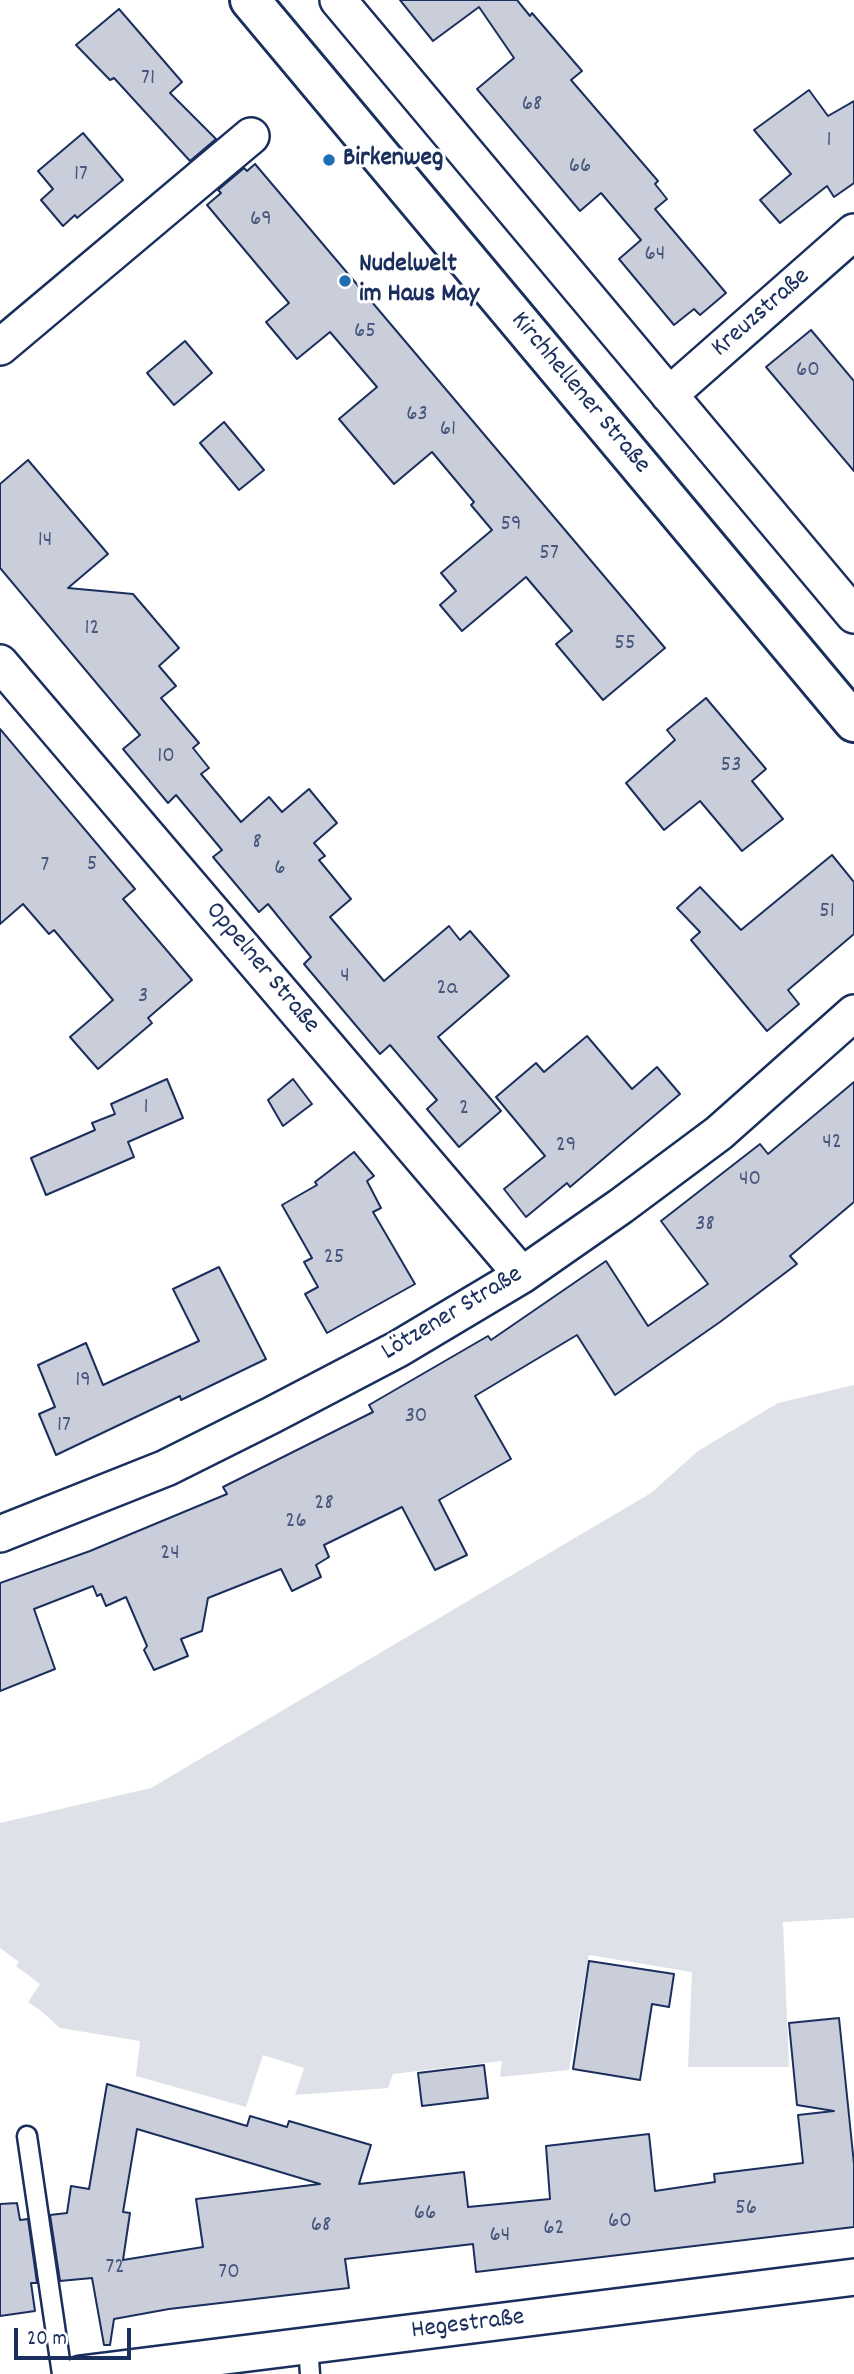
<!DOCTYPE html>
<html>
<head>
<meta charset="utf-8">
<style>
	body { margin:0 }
	#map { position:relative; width:854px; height:2374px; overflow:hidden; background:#fff; font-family:Dekko,sans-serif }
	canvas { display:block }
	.scale { position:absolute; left:14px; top:2328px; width:117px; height:32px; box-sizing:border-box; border:4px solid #1b2f5e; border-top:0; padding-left:9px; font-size:21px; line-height:24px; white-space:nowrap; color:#1b2f5e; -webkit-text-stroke:5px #fff; paint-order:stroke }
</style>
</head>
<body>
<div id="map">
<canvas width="854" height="2374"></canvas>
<div class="scale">20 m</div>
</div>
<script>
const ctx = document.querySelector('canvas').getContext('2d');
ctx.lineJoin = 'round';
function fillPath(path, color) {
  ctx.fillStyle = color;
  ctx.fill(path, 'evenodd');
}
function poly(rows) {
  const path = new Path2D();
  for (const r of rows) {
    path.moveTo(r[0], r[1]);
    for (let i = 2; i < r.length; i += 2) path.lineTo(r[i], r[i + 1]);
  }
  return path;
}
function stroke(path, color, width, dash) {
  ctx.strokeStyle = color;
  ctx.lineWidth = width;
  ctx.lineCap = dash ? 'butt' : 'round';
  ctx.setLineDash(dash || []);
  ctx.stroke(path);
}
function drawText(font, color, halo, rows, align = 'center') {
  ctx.font = font + ' Dekko,sans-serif';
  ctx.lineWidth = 6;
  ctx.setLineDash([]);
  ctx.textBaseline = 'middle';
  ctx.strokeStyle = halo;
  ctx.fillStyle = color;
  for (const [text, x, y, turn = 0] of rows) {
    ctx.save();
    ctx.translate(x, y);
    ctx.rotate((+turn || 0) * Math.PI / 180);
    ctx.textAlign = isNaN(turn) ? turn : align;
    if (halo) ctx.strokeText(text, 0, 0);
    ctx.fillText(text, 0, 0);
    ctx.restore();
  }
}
fillPath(poly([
	[854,1385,854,1918,783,1922,789,2067,688,2067,692,1972,589,1955,569,2070,500,2077,502,2061,393,2074,388,2088,295,2095,304,2068,263,2055,246,2107,136,2076,140,2041,60,2028,40,2010,28,2002,40,1984,16,1966,19,1962,0,1948,0,1823,151,1788,651,1493,698,1451,778,1403]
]), '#dee1e7');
const building = poly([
	[400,0,517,0,530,16,532,13,582,71,571,80,658,181,655,184,667,199,655,209,726,293,700,315,694,309,674,325,619,259,641,240,601,193,580,211,477,89,514,58,479,7,433,41,400,0],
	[119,9,182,82,170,93,216,139,190,161,114,78,110,80,76,45,119,9],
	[809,90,828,116,854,101,854,183,834,197,827,186,780,223,760,200,791,174,754,130,809,90],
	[83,133,123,180,77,218,75,215,63,226,41,200,53,189,38,171,83,133],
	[255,164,665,648,603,700,556,644,572,631,526,577,462,631,440,605,456,591,441,573,492,530,471,505,474,502,432,452,394,484,339,419,377,387,330,332,297,359,266,322,289,303,207,205,221,193,218,190,244,168,247,171,255,164],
	[811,330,854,381,854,471,766,367,811,330],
	[185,341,212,373,174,405,147,373,185,341],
	[224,422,264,470,239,490,200,443,224,422],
	[28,460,108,554,68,588,133,594,179,648,159,666,176,686,161,698,199,743,193,748,209,768,201,774,241,822,269,797,282,812,309,789,337,823,314,843,325,856,319,860,351,899,330,917,384,981,449,926,460,940,470,931,509,976,438,1037,501,1111,459,1147,427,1109,437,1100,390,1045,380,1054,304,964,311,957,268,904,259,912,213,857,222,850,176,795,168,803,123,749,140,735,0,568,0,484,28,460],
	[706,698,766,769,752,781,783,819,742,851,700,801,664,830,626,783,675,740,667,730,706,698],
	[0,729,135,889,123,899,192,980,148,1018,152,1023,98,1069,70,1037,113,1000,54,930,49,934,23,904,0,924,0,729],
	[832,855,854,882,854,934,788,990,799,1004,767,1031,691,940,700,932,677,908,700,887,741,930,832,855],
	[587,1036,632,1089,657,1067,680,1094,570,1187,567,1183,526,1217,504,1189,545,1156,496,1097,536,1063,544,1072,587,1036],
	[167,1079,183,1118,128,1142,134,1157,46,1195,31,1158,95,1130,92,1123,115,1114,111,1104,167,1079],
	[293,1079,312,1104,283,1126,268,1100,293,1079],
	[854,1082,854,1202,790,1256,797,1264,720,1322,615,1395,577,1335,475,1396,511,1459,439,1500,467,1555,435,1570,402,1507,324,1545,329,1557,316,1565,321,1577,292,1591,281,1569,208,1598,202,1631,181,1639,188,1656,154,1670,144,1650,147,1646,126,1597,106,1606,101,1594,97,1596,93,1586,34,1609,55,1669,0,1691,0,1583,90,1551,227,1494,223,1487,373,1412,369,1405,488,1336,491,1340,606,1261,648,1326,708,1284,661,1221,760,1144,768,1154,854,1082],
	[354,1152,374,1176,367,1181,381,1208,373,1212,415,1284,327,1333,305,1294,318,1287,304,1262,312,1258,282,1205,317,1185,315,1182,354,1152],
	[219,1267,266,1359,181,1400,180,1396,56,1455,39,1414,55,1407,38,1365,86,1343,103,1385,199,1341,173,1289,219,1267],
	[589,1961,674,1974,669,2007,652,2004,640,2080,573,2069,589,1961],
	[839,2018,854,2164,854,2227,476,2272,473,2244,345,2259,349,2288,169,2309,114,2319,110,2345,104,2345,92,2278,60,2281,50,2215,67,2213,71,2186,89,2189,107,2084,247,2126,250,2116,287,2127,289,2121,371,2145,359,2184,464,2172,468,2207,550,2199,546,2146,649,2134,655,2191,715,2182,714,2174,803,2163,798,2115,834,2111,797,2105,789,2023,839,2018],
	[137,2129,184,2143,320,2184,196,2199,203,2247,123,2260,130,2213,123,2212,137,2129],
	[484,2065,488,2098,422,2106,418,2073,484,2065],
	[17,2203,20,2220,28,2219,37,2283,31,2283,35,2311,0,2316,0,2204,17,2203]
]);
fillPath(building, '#caceda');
stroke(building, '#1b2f5e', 2);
const service = poly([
	[27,2136,62,2374],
	[308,2346,310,2374]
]);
const minor = poly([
	[338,0,854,615],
	[0,347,251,136],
	[669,395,854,232],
	[0,663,522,1275],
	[0,1534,166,1468,272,1415,398,1349,522,1275,621,1206,719,1133,854,1013],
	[81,2374,854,2277]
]);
const primary = poly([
	[250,0,854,722]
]);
stroke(service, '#1b2f5e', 23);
stroke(minor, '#1b2f5e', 40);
stroke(primary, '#1b2f5e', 44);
stroke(service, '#fff', 18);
stroke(minor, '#fff', 35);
stroke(primary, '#fff', 38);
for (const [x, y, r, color] of [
	[329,160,7,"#1f6fb2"],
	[345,281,7,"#1f6fb2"]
]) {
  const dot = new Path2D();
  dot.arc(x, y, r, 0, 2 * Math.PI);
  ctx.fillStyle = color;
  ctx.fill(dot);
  stroke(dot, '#fff', 2.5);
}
drawText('23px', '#47577d', null, [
	["71",148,80],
	["68",532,106],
	["1",829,142],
	["66",580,168],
	["17",81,176],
	["69",261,221],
	["64",655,256],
	["65",365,333],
	["60",808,372],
	["63",417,416],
	["61",448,431],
	["59",511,526],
	["14",45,542],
	["57",549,555],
	["12",92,630],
	["55",625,645],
	["10",166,758],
	["53",731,767],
	["8",257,844],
	["5",92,866],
	["7",45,867],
	["6",280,870],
	["51",827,913],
	["4",345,978],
	["2a",447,990],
	["3",143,998],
	["1",146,1109],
	["2",464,1110],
	["42",832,1144],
	["29",566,1147],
	["40",750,1181],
	["38",705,1226],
	["25",334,1259],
	["19",83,1382],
	["30",416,1418],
	["17",64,1427],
	["28",324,1505],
	["26",296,1523],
	["24",170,1555],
	["56",746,2210],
	["66",425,2215],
	["60",620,2223],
	["68",321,2227],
	["62",554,2230],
	["64",500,2237],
	["72",115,2269],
	["70",229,2274]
]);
drawText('bold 26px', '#1b2f5e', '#fff', [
	["Birkenweg",343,160],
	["Nudelwelt",359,266],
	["im Haus May",359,296]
], 'left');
drawText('26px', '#1b2f5e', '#fff', [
	["Kreuzstraße",762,314,-41],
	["Kirchhellener Straße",579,394,50],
	["Oppelner Straße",261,969,50],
	["Lötzener Straße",453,1315,-31],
	["Hegestraße",468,2326,-7]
]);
</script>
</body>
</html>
